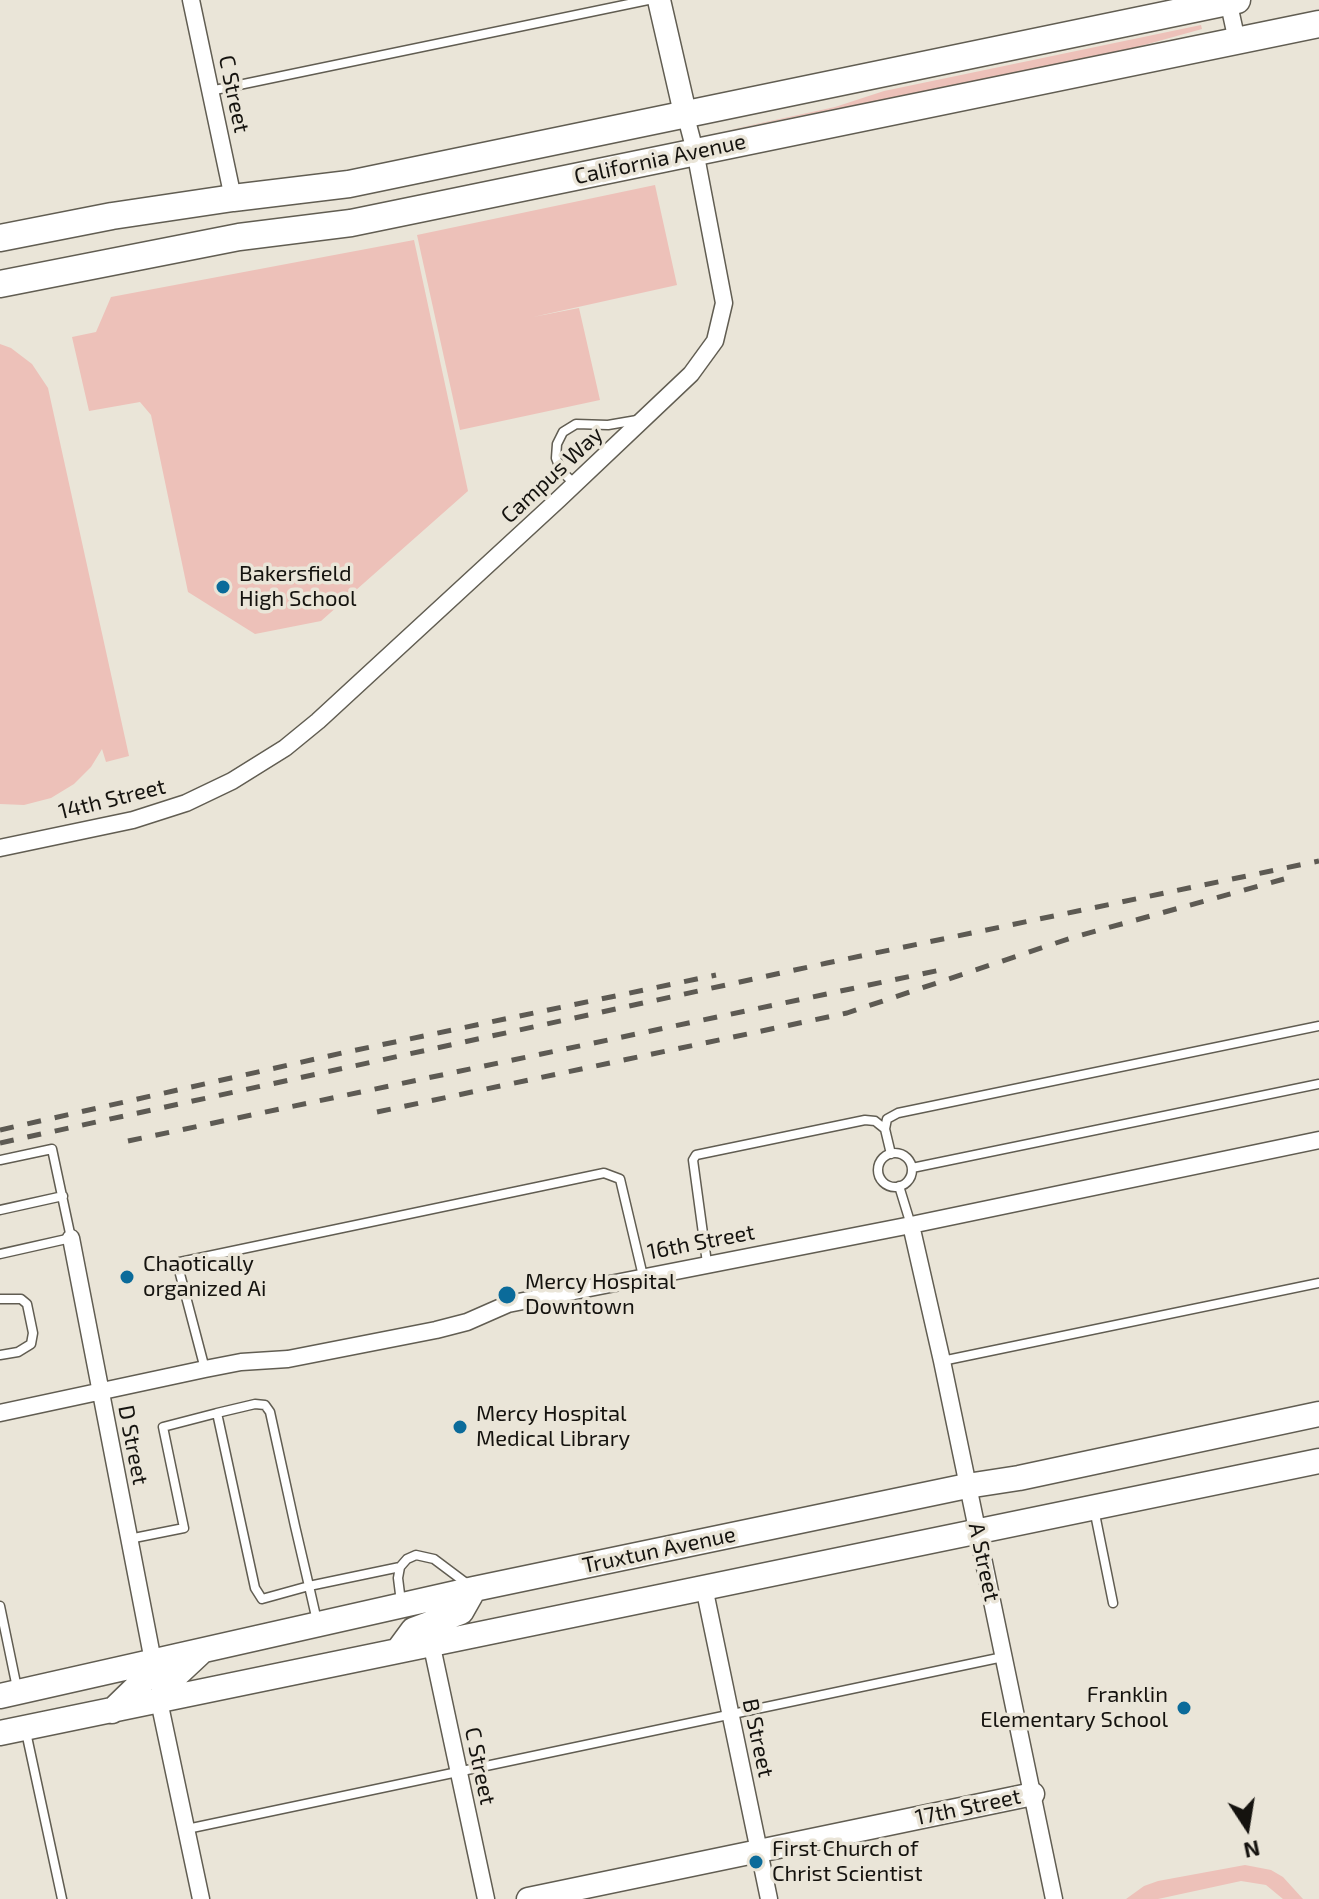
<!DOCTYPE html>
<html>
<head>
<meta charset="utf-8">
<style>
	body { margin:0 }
	#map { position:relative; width:1319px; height:1899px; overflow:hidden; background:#eae5d8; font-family:"Exo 2",sans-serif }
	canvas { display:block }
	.north { position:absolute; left:1207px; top:1787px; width:80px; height:80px; -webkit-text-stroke:6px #eae5d8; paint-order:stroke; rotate:168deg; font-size:22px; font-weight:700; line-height:32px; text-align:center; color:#15130f }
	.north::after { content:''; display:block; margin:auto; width:28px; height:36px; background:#15130f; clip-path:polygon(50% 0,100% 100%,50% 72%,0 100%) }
</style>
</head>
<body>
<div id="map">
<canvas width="1319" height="1899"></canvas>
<div class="north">N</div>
</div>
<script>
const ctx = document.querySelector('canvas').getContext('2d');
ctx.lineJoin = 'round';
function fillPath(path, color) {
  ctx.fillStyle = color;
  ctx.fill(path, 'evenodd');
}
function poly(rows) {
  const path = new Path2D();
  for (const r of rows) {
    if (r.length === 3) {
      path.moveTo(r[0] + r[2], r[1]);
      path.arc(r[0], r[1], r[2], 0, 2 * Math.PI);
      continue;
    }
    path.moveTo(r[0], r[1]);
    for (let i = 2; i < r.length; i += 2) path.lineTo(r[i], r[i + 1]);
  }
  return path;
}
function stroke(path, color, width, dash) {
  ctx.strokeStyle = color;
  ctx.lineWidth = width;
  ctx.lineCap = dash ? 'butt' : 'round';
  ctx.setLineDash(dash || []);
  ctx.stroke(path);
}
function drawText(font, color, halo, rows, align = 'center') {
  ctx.font = font + ' "Exo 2",sans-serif';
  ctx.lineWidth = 7;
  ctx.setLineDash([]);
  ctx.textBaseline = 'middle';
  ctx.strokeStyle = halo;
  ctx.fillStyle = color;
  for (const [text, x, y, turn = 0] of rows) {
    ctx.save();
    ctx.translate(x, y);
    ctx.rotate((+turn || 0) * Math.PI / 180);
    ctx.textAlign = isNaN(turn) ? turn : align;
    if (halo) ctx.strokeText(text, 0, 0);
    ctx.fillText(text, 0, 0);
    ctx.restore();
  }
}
fillPath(poly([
	[1201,25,1202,29,1119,52,887,102,835,109,724,131,835,107,884,91],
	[655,185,677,285,533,317,579,308,600,400,460,430,417,235],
	[414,240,468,491,321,621,255,634,188,592,151,415,140,402,89,411,72,337,96,332,111,297],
	[0,344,11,348,32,364,48,388,129,756,106,762,102,749,91,767,74,784,51,798,24,805,0,804],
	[1245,1865,1271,1870,1283,1877,1303,1899,1283,1899,1266,1885,1241,1881,1158,1899,1126,1899,1144,1886,1158,1881]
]), '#edc1b9');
const service = poly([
	[210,91,648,0],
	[575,484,561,471,556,458,557,444,563,432,576,424,608,425,637,420],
	[895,1170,17],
	[891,1154,885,1129,887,1119,898,1113,1319,1026],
	[0,1160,52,1149,71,1238,0,1254],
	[912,1168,1319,1084],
	[899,1186,911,1225],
	[0,1210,63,1196],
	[707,1263,693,1160,696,1155,865,1120,875,1121,885,1129],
	[0,1299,21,1299,27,1304,33,1333,31,1344,18,1352,0,1355],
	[942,1361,1319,1283],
	[205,1369,180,1274,180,1262,604,1173,620,1179,643,1276],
	[1094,1509,1113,1603],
	[129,1539,184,1528,163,1427,217,1413],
	[400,1567,398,1578,401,1602],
	[0,1606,17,1688],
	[317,1621,309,1586,295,1526,270,1412,265,1405,255,1404,217,1413,255,1588,262,1599,309,1586,400,1567,407,1559,416,1555,434,1559,470,1586],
	[26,1732,62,1899],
	[187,1829,1003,1657]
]);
const minor = poly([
	[191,0,233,198],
	[1228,0,1237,41],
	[0,848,133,820,186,803,232,781,285,748,318,721,559,499,691,374,715,341,724,303,695,151,685,113],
	[911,1225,942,1361,1054,1899],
	[71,1238,153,1661],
	[0,1413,205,1369,241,1362,288,1359,436,1330,467,1322,508,1304,911,1225,1319,1140],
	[704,1587,769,1899],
	[431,1642,486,1899],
	[159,1701,201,1899]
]);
const tertiary = poly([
	[659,0,685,113],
	[528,1899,1033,1794]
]);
const secondary = poly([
	[399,1649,413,1630,461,1612,474,1589],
	[0,1696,474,1589,967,1486,1019,1478,1319,1414],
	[159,1701,169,1682,200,1653],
	[112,1711,150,1674,153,1661],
	[0,1733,1319,1461]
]);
const primary = poly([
	[0,238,112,216,233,198,349,184,1237,0],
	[0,284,239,237,351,223,1319,24]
]);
stroke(service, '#615d52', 11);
stroke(minor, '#615d52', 19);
stroke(tertiary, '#615d52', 25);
stroke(secondary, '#615d52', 27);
stroke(primary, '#615d52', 29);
stroke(service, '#fff', 8);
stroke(minor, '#fff', 16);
stroke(tertiary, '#fff', 22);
stroke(secondary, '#fff', 24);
stroke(primary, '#fff', 26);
stroke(poly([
	[377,1112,847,1013,1071,938,1284,879],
	[0,1130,342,1053,716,975],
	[128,1141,950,968],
	[0,1143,827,963,1319,861]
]), '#5d5a53', 5, [14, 14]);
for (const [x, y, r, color] of [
	[223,587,8,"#0b6b9a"],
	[127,1277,8,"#0b6b9a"],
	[507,1295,10,"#0b6b9a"],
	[460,1427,8,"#0b6b9a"],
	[1184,1708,8,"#0b6b9a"],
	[756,1862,8,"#0b6b9a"]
]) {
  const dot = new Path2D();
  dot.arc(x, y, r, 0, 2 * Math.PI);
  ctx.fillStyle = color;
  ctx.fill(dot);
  stroke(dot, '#eae5d8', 3);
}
drawText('22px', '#15130f', '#eae5d8', [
	["C Street",234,94,78],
	["California Avenue",660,159,-12],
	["Campus Way",552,475,-43],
	["14th Street",112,799,-14],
	["16th Street",701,1242,-11],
	["D Street",133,1445,79],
	["Truxtun Avenue",659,1550,-12],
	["A Street",984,1562,78],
	["B Street",758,1738,78],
	["C Street",480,1766,78],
	["17th Street",968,1807,-12]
]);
drawText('22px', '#15130f', '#eae5d8', [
	["Bakersfield",239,574],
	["High School",239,599],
	["Chaotically",143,1264],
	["organized Ai",143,1289],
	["Mercy Hospital",525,1282],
	["Downtown",525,1307],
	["Mercy Hospital",476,1414],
	["Medical Library",476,1439],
	["Franklin",1168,1695,"right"],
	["Elementary School",1168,1720,"right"],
	["First Church of",772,1849],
	["Christ Scientist",772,1874]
], 'left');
</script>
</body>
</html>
